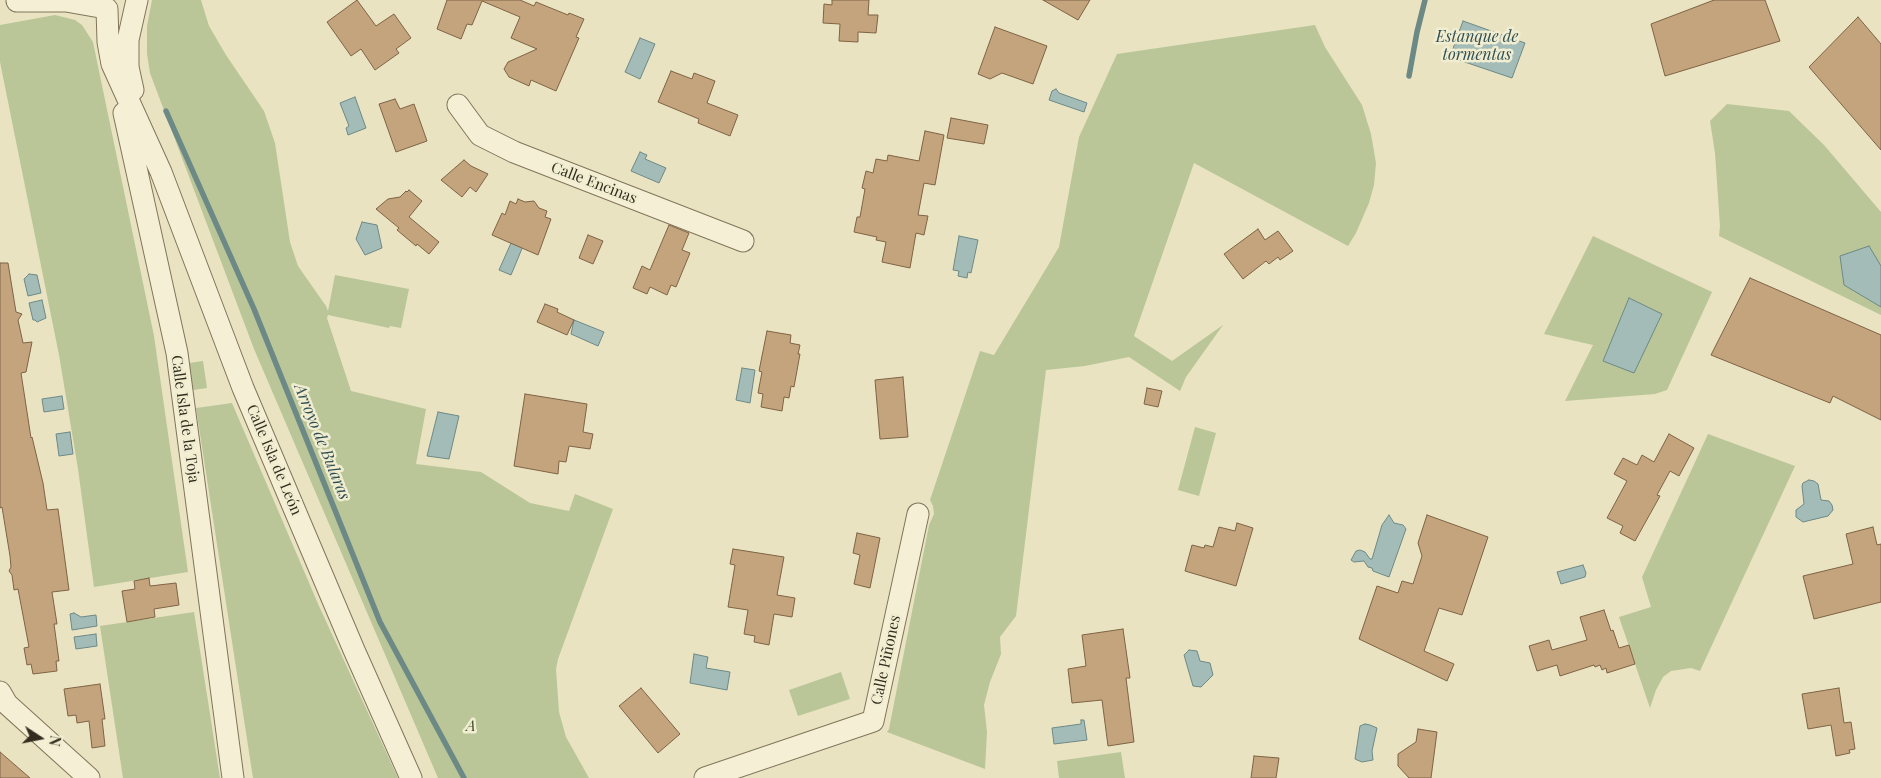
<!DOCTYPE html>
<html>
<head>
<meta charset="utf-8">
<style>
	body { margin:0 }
	#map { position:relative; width:1881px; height:778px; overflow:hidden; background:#e9e3c2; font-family:"Playfair Display",serif }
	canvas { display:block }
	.north { position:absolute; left:15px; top:713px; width:50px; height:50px; -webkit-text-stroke:4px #f1edd1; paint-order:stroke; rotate:101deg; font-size:14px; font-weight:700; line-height:20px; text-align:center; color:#322b1e }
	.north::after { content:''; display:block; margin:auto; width:18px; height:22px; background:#322b1e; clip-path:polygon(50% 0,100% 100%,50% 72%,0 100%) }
</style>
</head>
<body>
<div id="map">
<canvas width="1881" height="778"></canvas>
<div class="north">N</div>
</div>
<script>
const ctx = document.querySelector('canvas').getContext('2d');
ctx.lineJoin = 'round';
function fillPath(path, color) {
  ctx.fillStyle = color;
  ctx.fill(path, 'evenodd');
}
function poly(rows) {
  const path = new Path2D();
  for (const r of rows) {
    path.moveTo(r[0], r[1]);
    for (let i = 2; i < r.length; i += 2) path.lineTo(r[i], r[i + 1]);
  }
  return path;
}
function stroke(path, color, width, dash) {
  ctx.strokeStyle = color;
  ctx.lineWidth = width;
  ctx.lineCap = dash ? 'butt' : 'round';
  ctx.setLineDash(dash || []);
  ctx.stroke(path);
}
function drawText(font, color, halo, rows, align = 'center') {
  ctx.font = font + ' "Playfair Display",serif';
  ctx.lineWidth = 5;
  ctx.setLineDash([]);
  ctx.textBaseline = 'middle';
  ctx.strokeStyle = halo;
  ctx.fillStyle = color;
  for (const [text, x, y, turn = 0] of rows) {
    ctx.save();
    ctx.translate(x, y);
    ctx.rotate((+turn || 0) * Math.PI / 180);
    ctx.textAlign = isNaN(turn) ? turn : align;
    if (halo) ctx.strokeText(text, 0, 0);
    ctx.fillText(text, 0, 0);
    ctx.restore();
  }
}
fillPath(poly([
	[152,0,201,0,209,26,226,55,264,111,275,143,290,242,298,266,326,306,328,311,335,275,409,289,401,328,390,326,389,328,328,315,327,318,351,391,426,409,416,464,481,472,530,503,569,511,575,494,613,509,558,659,556,669,559,712,566,737,589,778,438,778,254,349,159,97,150,73,147,54,147,26],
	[55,15,75,20,82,25,93,42,154,336,188,572,94,587,78,469,59,355,0,62,0,25],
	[1315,25,1325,47,1362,105,1371,134,1376,163,1374,185,1369,203,1356,233,1348,246,1194,163,1134,336,1172,361,1223,325,1186,377,1180,391,1129,357,1085,366,1046,370,1016,616,1000,637,1001,654,990,682,984,705,987,732,985,769,887,732,889,729,929,525,934,514,933,506,930,500,980,351,994,355,1059,247,1079,137,1117,54],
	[1727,104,1789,111,1824,145,1881,212,1881,315,1719,236,1720,226,1715,153,1710,121],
	[1593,236,1712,292,1667,390,1655,394,1565,401,1593,345,1544,334],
	[203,361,207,388,193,390,189,363],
	[232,403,319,606,398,778,253,778,196,408],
	[1195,427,1216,433,1199,496,1178,490],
	[1708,434,1795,466,1700,671,1691,668,1671,671,1663,677,1656,690,1650,708,1619,617,1651,607,1642,577],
	[194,612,220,778,123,778,100,626],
	[841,672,850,699,798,716,789,690],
	[1121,752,1125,778,1059,778,1057,761]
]), '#bac698');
const water = poly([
	[1463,21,1525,43,1512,78,1450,57,1463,21],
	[640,38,655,44,640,79,625,72,640,38],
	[1056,89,1059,93,1087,103,1084,112,1049,100,1052,91,1056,89],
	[355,97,366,128,348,135,346,128,349,126,340,103,355,97],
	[640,152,647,155,645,159,666,168,659,183,631,171,640,152],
	[362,222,377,225,382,248,365,255,356,239,362,222],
	[515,234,526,239,511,275,499,270,515,234],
	[959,236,978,240,971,273,968,272,967,278,958,276,959,271,953,270,959,236],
	[1869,246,1881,266,1881,307,1844,285,1840,256,1869,246],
	[29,274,37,275,41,293,28,296,24,279,29,274],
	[1629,298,1662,314,1634,373,1603,361,1629,298],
	[42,300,46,318,37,322,35,320,33,320,29,303,42,300],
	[574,320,604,332,598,346,571,334,574,320],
	[742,368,755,370,750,403,736,400,742,368],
	[62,396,64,409,44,412,42,399,62,396],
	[438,412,459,416,449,459,427,456,438,412],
	[70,432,73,454,59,456,56,434,70,432],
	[1809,480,1814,481,1818,484,1821,500,1829,501,1832,505,1833,510,1828,516,1803,522,1796,517,1796,510,1804,504,1802,486,1803,483,1809,480],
	[1389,515,1394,523,1403,525,1406,529,1389,577,1373,571,1372,568,1368,567,1364,561,1354,562,1351,560,1356,551,1360,550,1365,552,1370,559,1372,559,1382,525,1389,515],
	[1583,565,1586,573,1585,577,1561,584,1557,572,1583,565],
	[74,613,81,617,96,615,97,626,72,630,70,614,74,613],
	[96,634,97,646,76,649,74,637,96,634],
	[1189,650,1197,651,1200,661,1210,663,1213,675,1201,687,1193,686,1184,655,1189,650],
	[694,654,708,657,706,668,730,672,727,690,690,683,694,654],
	[1081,720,1084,720,1087,740,1054,744,1052,728,1081,724,1081,720],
	[1365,724,1370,725,1377,728,1372,751,1373,760,1362,762,1355,759,1360,726,1365,724]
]);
fillPath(water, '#a4bcb8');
stroke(water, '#6c8986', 1);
stroke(poly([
	[1409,76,1417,32,1425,0],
	[166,111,254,309,380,622,464,778]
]), '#6c8986', 5.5);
const building = poly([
	[357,0,376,26,394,14,411,38,396,49,399,53,375,70,361,49,351,56,327,22,357,0],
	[447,0,520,0,534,6,536,2,568,15,569,13,584,19,576,37,579,38,556,91,531,80,529,86,509,77,504,69,508,62,537,49,511,38,520,17,482,1,472,25,467,24,461,39,437,29,447,0],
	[832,0,869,0,868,15,878,15,876,33,858,32,858,42,839,41,840,24,823,23,824,4,832,5,832,0],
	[1043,0,1090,0,1078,20,1043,0],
	[1714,0,1765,0,1780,41,1665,76,1651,24,1714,0],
	[1858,17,1881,44,1881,150,1809,67,1858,17],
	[995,27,1047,46,1033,84,1002,73,990,79,978,74,995,27],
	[671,71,692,79,694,73,715,81,707,103,738,115,730,136,698,123,699,119,658,102,671,71],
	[395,99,400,109,414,104,427,141,396,152,379,104,395,99],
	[951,118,988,125,984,144,947,138,951,118],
	[925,131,944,135,935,185,924,183,918,215,928,216,924,235,916,233,910,268,882,262,886,242,876,240,877,237,854,232,857,217,860,217,865,189,862,188,866,171,873,173,876,159,887,161,888,155,919,161,925,131],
	[464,160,471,166,488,174,476,192,470,187,462,197,441,180,464,160],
	[409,190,422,201,409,217,439,242,429,254,417,244,416,246,397,230,399,228,376,209,388,199,400,197,406,191,407,192,409,190],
	[518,199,525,202,534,201,539,208,547,211,545,217,551,219,538,255,492,235,502,213,505,215,510,201,516,204,518,199],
	[669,225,689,233,682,250,690,253,676,287,671,285,667,295,650,287,647,294,633,288,642,266,650,270,669,225],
	[1258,229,1265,240,1278,231,1293,251,1280,260,1278,257,1269,264,1266,261,1243,279,1224,254,1258,229],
	[588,235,603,241,593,264,579,258,588,235],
	[0,263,8,263,16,312,22,314,18,320,23,343,32,342,26,372,21,373,31,438,32,437,43,483,47,510,58,509,69,590,52,592,57,624,54,624,59,661,56,661,57,671,33,674,31,664,27,665,24,648,29,647,18,589,14,590,12,575,9,571,11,567,10,556,2,507,0,508,0,263],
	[1750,278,1881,335,1881,420,1833,396,1830,403,1711,355,1750,278],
	[545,304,558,309,557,312,574,320,567,335,537,322,545,304],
	[767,331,791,335,790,343,800,345,798,354,800,354,794,387,791,386,789,398,784,397,782,411,761,407,763,394,758,393,762,372,759,371,767,331],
	[903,377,908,437,880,439,875,380,903,377],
	[1147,388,1162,391,1158,407,1144,404,1147,388],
	[525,394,587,404,583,432,593,434,590,449,569,446,566,462,559,461,558,474,514,466,525,394],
	[1669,434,1694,448,1679,476,1670,471,1657,495,1660,496,1635,541,1620,533,1623,526,1607,518,1627,481,1614,474,1623,458,1637,465,1642,455,1654,462,1669,434],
	[1427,515,1488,537,1462,615,1439,608,1424,651,1454,664,1447,681,1359,639,1377,586,1398,593,1402,581,1413,584,1422,556,1418,543,1427,515],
	[1237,523,1253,528,1236,586,1185,571,1192,545,1204,548,1205,545,1213,547,1219,527,1235,531,1237,523],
	[1873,527,1877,545,1881,544,1881,602,1814,619,1803,576,1853,564,1846,534,1873,527],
	[857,533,880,538,870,588,854,584,860,555,853,553,857,533],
	[733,549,784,557,777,595,795,598,792,617,774,614,769,645,754,642,755,636,744,634,748,610,728,607,735,565,730,564,733,549],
	[149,578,150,586,176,583,179,605,154,609,155,617,127,622,122,591,135,589,134,581,149,578],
	[1604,610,1611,631,1613,630,1619,648,1629,645,1635,664,1607,673,1606,668,1602,670,1600,665,1595,667,1594,665,1560,676,1557,665,1537,671,1529,646,1549,640,1552,650,1587,640,1580,617,1604,610],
	[1123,629,1130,678,1126,678,1134,742,1108,746,1102,700,1072,703,1068,669,1086,666,1082,635,1123,629],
	[100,684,105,719,102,719,105,746,92,748,89,721,77,723,76,715,68,716,64,689,100,684],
	[641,688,680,734,658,753,619,706,641,688],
	[1839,688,1844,723,1851,722,1855,749,1849,750,1850,753,1836,756,1831,725,1808,729,1802,694,1839,688],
	[1418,729,1437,732,1431,778,1409,778,1398,766,1398,754,1416,742,1418,729],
	[0,752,30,778,0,778,0,752],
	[1254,756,1279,758,1276,778,1251,778,1254,756]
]);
fillPath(building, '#c3a47c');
stroke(building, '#7e6344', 1);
const minor = poly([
	[17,1,66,1,100,7],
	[107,9,108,42,112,64,161,172,243,388,354,650,411,778],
	[133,90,128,67,128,40,137,0],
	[458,105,480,135,514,152,743,241],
	[124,113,177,353,233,778],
	[0,692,7,704,89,778],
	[705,778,873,721,918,514]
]);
stroke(minor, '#81755b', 23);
stroke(minor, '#f5f0d5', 21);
drawText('15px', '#322b1e', '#f1edd1', [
	["Calle Encinas",594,183,21],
	["Calle Isla de la Toja",185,419,82],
	["Calle Isla de León",274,460,67],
	["Calle Piñones",886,660,-78]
]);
drawText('italic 15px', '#3e4d27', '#f1edd1', [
	["A",471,726]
]);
drawText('italic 16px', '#2f4e51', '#f1edd1', [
	["Estanque de",1477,37],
	["tormentas",1477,55],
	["Arroyo de Bularas",322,442,68]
]);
</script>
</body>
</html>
